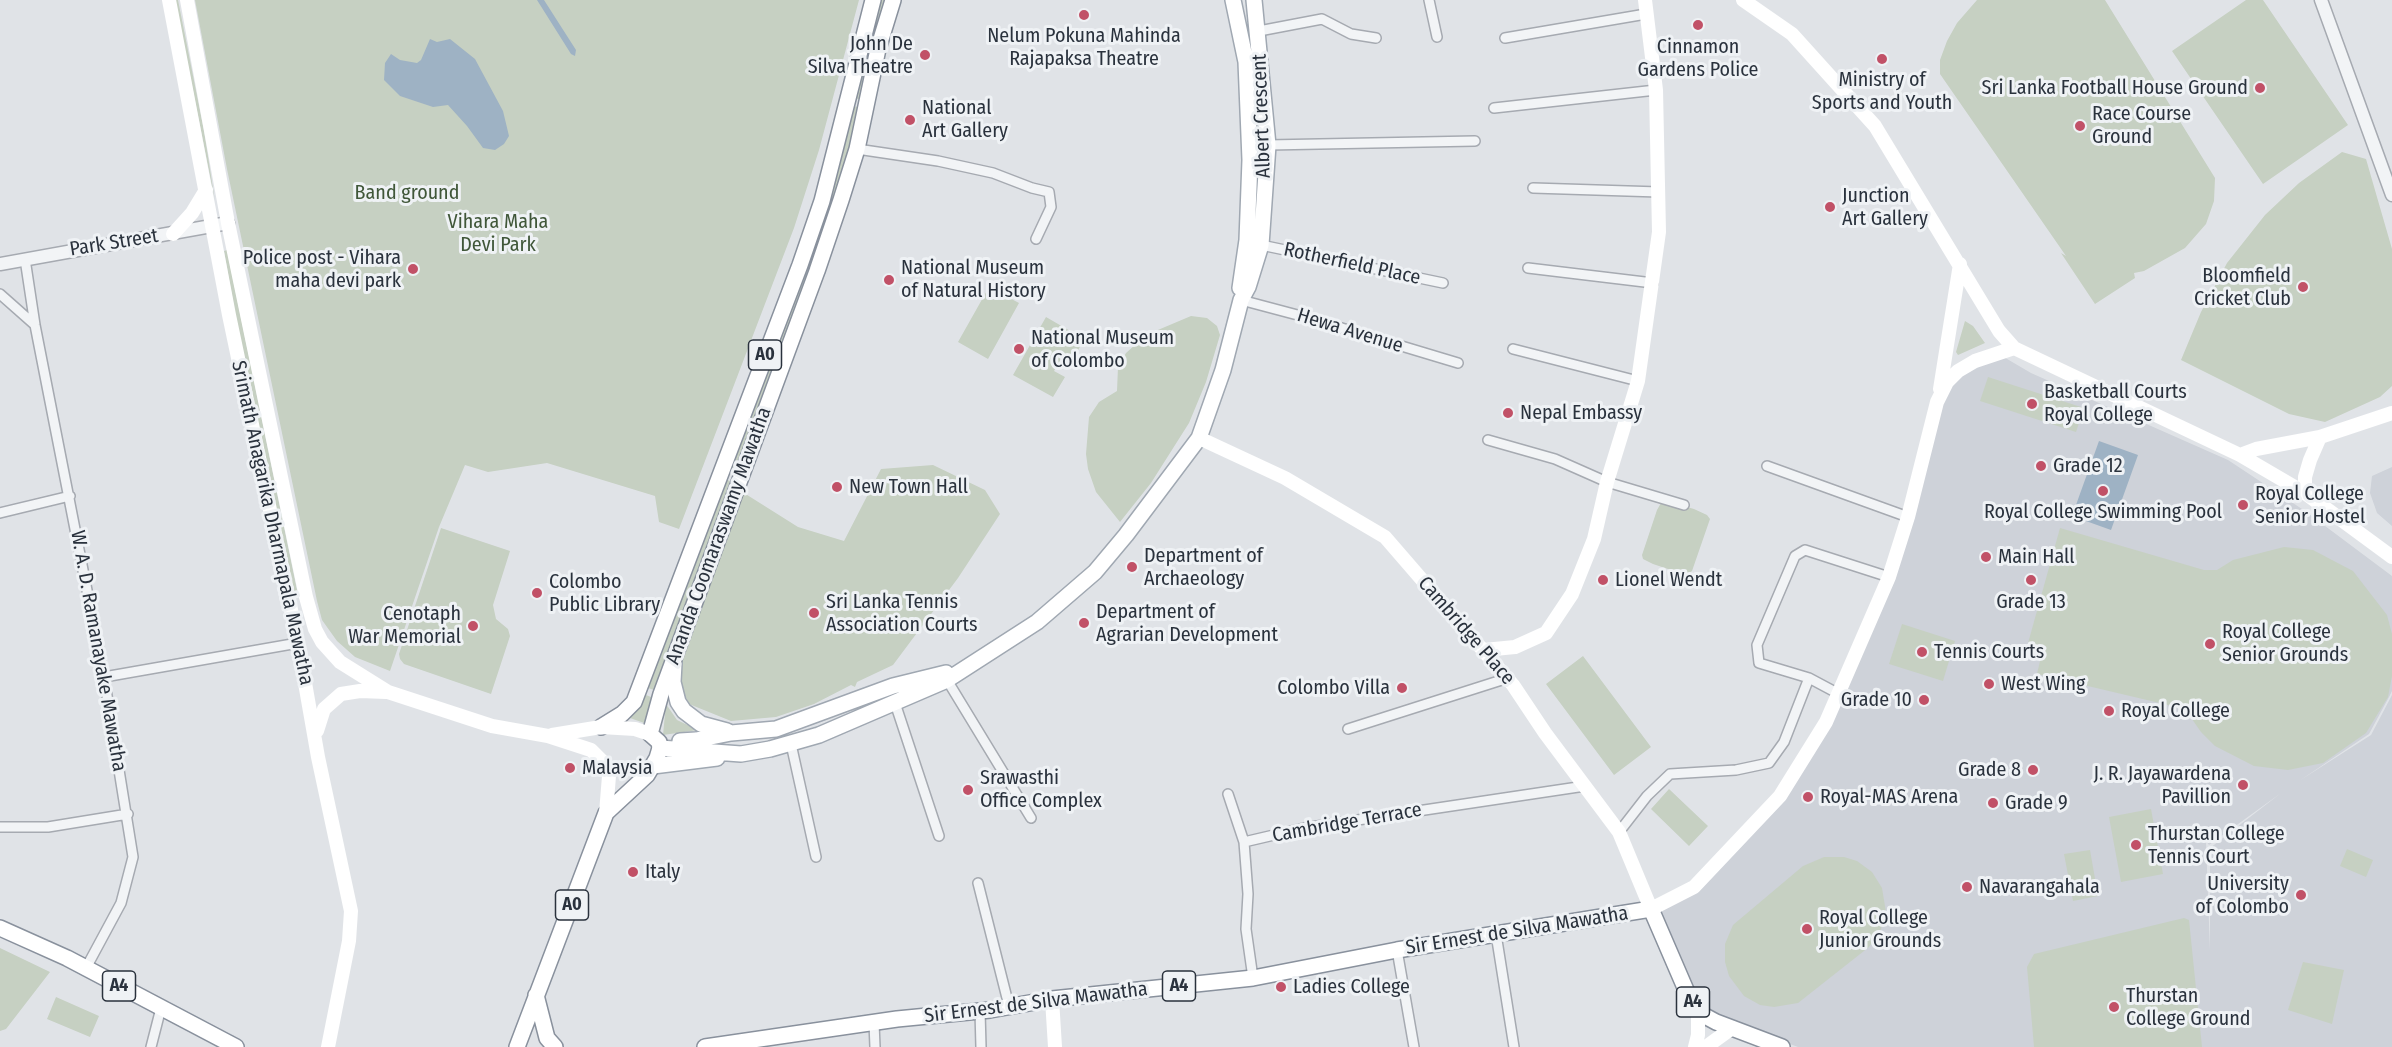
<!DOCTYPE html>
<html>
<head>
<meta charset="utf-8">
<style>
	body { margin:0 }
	canvas { display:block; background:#e0e3e7 }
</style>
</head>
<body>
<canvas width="2392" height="1047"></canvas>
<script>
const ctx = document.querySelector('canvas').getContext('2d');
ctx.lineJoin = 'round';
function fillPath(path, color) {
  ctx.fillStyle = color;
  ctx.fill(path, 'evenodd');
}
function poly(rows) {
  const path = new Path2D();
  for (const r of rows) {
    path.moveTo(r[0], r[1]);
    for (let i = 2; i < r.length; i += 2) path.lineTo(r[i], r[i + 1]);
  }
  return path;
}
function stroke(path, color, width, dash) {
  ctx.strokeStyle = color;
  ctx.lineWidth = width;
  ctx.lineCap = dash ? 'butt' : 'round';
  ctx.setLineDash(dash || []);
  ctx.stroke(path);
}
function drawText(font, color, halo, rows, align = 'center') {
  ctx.font = font + ' "Fira Sans Condensed",sans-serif';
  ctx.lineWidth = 6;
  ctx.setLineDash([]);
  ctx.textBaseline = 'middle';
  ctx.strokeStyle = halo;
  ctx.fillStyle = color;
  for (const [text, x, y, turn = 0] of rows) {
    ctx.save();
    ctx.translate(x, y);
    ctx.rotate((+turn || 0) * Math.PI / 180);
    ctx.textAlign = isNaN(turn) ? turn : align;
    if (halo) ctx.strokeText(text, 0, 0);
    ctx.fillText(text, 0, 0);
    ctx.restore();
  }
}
fillPath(poly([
	[2002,356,2031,373,2228,460,2305,511,2392,576,2392,691,2389,697,2369,734,2299,781,2371,735,2392,695,2392,1047,1798,1047,1718,1017,1708,1010,1695,994,1659,910,1784,799,1861,658,1942,404,1951,385,1961,375],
	[2281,793,2210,848,2210,951,2206,841,2209,845],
	[2392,467,2392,526,2377,513,2370,493,2372,476]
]), '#ced2d9');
fillPath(poly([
	[175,0,178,0,204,131,215,201],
	[195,0,859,0,819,150,794,228,679,529,659,522,655,496,547,463,488,472,465,465,439,527,390,671,355,657,337,641,322,620,317,601,227,169],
	[879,0,886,0,859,99,853,98],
	[1977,0,2105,0,2215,178,2214,201,2206,224,2185,248,2144,271,2134,273,2135,278,2095,304,2061,253,2066,256,1940,74,1940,60,1947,41,1957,23],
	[2246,0,2263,0,2348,125,2263,184,2172,51],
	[852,106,858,107,845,169,834,204,734,471,728,468,828,201,839,166],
	[2342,152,2366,159,2392,249,2392,386,2380,397,2325,422,2289,414,2181,360,2201,312,2227,263,2265,215,2299,183],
	[227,250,298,595,294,596,236,318,224,251],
	[989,287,1019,303,988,359,958,342],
	[1191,316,1207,318,1217,326,1220,335,1206,382,1189,423,1151,483,1120,522,1096,492,1088,469,1086,454,1089,417,1099,402,1117,391,1118,367,1126,353,1146,335],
	[1046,317,1084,339,1072,362,1062,357,1054,371,1065,377,1053,397,1013,375],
	[1965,321,1973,326,1985,343,1958,355,1956,352],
	[1988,377,2084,408,2076,432,1980,401],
	[933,465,985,490,1000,514,958,578,893,665,857,682,855,687,851,685,814,704,776,717,731,721,689,704,677,680,684,648,729,523,744,493,798,527,844,541,881,469],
	[725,479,730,481,654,690,648,688],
	[1669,502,1694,509,1707,515,1710,519,1692,571,1689,573,1683,574,1653,564,1643,559,1642,555,1657,510,1661,503],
	[441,528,510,551,493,605,496,619,508,629,510,636,491,694,404,664,400,659,399,654],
	[2060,528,2204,570,2217,570,2233,560,2284,547,2313,550,2353,571,2387,615,2392,634,2392,676,2388,697,2366,733,2323,763,2288,770,2254,766,2215,746,2201,732,2185,709,2037,674,2040,661,2025,654],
	[1902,624,1955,641,1943,681,1889,664],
	[1583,656,1651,747,1614,775,1546,684],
	[646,695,651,697,647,724,630,718],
	[666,704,677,720,698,730,663,735],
	[1669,789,1708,826,1689,846,1651,809],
	[2151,809,2163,874,2121,882,2109,817],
	[2347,849,2373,860,2366,877,2340,866],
	[2090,850,2098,896,2073,901,2064,854],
	[1824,857,1844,857,1857,861,1872,872,1882,888,1886,912,1880,932,1869,947,1798,1003,1774,1007,1760,1005,1744,996,1729,976,1725,962,1725,944,1733,925,1803,866],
	[2184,918,2189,920,2202,1047,2034,1047,2027,967,2034,954],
	[0,948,50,972,6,1029,0,1031],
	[2303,962,2344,970,2332,1024,2288,1010],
	[56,997,99,1016,90,1037,47,1019]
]), '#c6d0c2');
fillPath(poly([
	[537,0,544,0,576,50,575,56,571,54],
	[430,39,437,42,450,39,475,59,503,111,509,136,504,144,495,150,483,148,467,126,448,105,433,107,400,96,384,80,385,63,391,54,400,60,417,63,421,60],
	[2099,441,2138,455,2111,530,2072,516]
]), '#9eb2c4');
const minor = poly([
	[1429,0,1437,37],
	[1259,31,1322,19,1351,34,1376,38],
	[1505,38,1646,14],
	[1494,108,1656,90],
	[1268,145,1475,141],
	[857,149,938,161,993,173,1032,188,1049,192,1051,207,1036,239],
	[1533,188,1659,192],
	[1261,245,1443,283],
	[25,259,35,325,104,677,133,857,121,903,86,968],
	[1528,268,1653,283],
	[0,294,35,325],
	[1241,300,1305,317,1458,363],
	[1513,349,1638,381],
	[1488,440,1555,459,1607,482,1684,505],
	[1767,466,1908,517],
	[0,513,70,496],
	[104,677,298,643],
	[947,680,1031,818],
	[1839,694,1809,678,1759,663,1757,645,1795,556,1805,550,1889,577],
	[895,703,939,836],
	[1348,729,1508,678],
	[791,744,816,857],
	[1228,794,1244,842],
	[0,827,48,827,128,814],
	[1619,832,1647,796,1670,774,1736,770,1769,763,1784,742,1809,678],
	[978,883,1009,1006],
	[1496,934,1514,1047],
	[1397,950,1414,1047],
	[1253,978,1246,929,1248,894,1244,842,1304,828,1585,786],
	[980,1011,981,1047],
	[874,1023,875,1047],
	[151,1047,161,1008]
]);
const tertiary = poly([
	[2321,0,2392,195],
	[0,264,228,223]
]);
const primary = poly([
	[1233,0,1246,62,1250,160,1247,240,1240,288],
	[674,663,673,682,678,702,684,711,701,724,727,731],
	[680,741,696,740,731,733,776,729,893,686,946,673],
	[660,748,741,754,770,749,819,735,947,680,1037,622,1095,572,1126,535,1199,438,1223,370,1241,300,1248,287,1261,245,1268,145,1254,0],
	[653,766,717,758]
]);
const trunk = poly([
	[601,727,622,714,634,702,800,265,822,201,873,0],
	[0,928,67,958,236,1047],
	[536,995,547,1038,555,1047],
	[517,1047,606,813,647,775,657,758,660,748,659,742,650,734,661,694,817,271,841,200,857,149,878,49,893,0],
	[705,1047,897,1019,990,1010,1052,999,1253,978,1397,950,1651,909,1689,997,1703,1015,1716,1022,1782,1047]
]);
stroke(minor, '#a6aab1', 12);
stroke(tertiary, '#a6aab1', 15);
stroke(primary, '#a0a8b2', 18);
stroke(trunk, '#89919d', 18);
stroke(minor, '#f2f4f6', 9);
stroke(tertiary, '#f2f4f6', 12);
stroke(poly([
	[169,0,229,315,298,643,318,757,351,911,349,941,328,1047],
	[187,0,228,223,306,597,315,629,322,642,340,662,388,692,492,726,548,736,591,750,604,763,609,776,606,813],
	[1743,0,1792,34,1875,126,1999,331,2014,348,2240,455,2305,493,2392,557],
	[173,234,192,213,206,190],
	[1940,389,1960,264],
	[1199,438,1285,478,1385,537,1513,685,1545,733,1619,832,1651,909,1694,887,1780,796,1826,722,1889,577,1908,517,1937,402,1947,382,1958,371,1975,361,2014,348],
	[2240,455,2256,449,2320,437,2392,413],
	[2305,493,2305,477,2310,460,2320,437],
	[1484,650,1515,647,1546,633,1572,594,1594,539,1607,482,1638,381,1659,232,1656,90,1645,0],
	[317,731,324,709,341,694,360,691,386,692],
	[552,735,601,727,635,729,650,734],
	[1052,999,1055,1047],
	[1695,1047,1698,1035,1698,1008],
	[1706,1047,1732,1028]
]), '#fff', 14);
stroke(primary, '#fff', 15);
stroke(trunk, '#fff', 15);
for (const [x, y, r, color] of [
	[1084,15,6,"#c15167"],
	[1698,25,6,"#c15167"],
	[925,55,6,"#c15167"],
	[1882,59,6,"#c15167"],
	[2260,88,6,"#c15167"],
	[910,120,6,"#c15167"],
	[2080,126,6,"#c15167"],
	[1830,207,6,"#c15167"],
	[413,269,6,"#c15167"],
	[889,280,6,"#c15167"],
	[2303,287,6,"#c15167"],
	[1019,349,6,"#c15167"],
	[2032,404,6,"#c15167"],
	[1508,413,6,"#c15167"],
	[2041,466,6,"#c15167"],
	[837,487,6,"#c15167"],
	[2103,491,6,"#c15167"],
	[2243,505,6,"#c15167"],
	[1986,557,6,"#c15167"],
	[1132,567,6,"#c15167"],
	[1603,580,6,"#c15167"],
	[2031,580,6,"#c15167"],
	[537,593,6,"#c15167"],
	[814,613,6,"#c15167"],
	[1084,623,6,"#c15167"],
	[473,626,6,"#c15167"],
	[2210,644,6,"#c15167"],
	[1922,652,6,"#c15167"],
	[1989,684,6,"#c15167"],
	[1402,688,6,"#c15167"],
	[1924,700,6,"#c15167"],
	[2109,711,6,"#c15167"],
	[570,768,6,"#c15167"],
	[2033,770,6,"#c15167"],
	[2243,785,6,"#c15167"],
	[968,790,6,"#c15167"],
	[1808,797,6,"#c15167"],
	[1993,803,6,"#c15167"],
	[2136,845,6,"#c15167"],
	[633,872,6,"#c15167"],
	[1967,887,6,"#c15167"],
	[2301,895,6,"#c15167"],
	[1807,929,6,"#c15167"],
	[1281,987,6,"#c15167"],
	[2114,1007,6,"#c15167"]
]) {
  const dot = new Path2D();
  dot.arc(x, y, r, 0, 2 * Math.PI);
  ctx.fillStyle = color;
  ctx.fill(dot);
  stroke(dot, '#eff2f5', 2);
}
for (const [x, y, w] of [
	[765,355,33],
	[572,905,33],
	[119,986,33],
	[1179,986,33],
	[1693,1002,33]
]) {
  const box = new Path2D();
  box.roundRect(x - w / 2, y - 15, w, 30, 4.5);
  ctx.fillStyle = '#eff2f5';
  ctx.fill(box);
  stroke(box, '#2a323d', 1.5);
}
drawText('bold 18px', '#2a323d', null, [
	["A0",765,355],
	["A0",572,905],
	["A4",119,986],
	["A4",1179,986],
	["A4",1693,1002]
]);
drawText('20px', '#2a323d', '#eff2f5', [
	["Nelum Pokuna Mahinda",1084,36,"center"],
	["Rajapaksa Theatre",1084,59,"center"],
	["John De",913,44,"right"],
	["Silva Theatre",913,67,"right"],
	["Cinnamon",1698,47,"center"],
	["Gardens Police",1698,70,"center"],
	["Ministry of",1882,80,"center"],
	["Sports and Youth",1882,103,"center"],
	["Sri Lanka Football House Ground",2248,88,"right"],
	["National",922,108],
	["Art Gallery",922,131],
	["Race Course",2092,114],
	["Ground",2092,137],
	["Junction",1842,196],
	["Art Gallery",1842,219],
	["Police post - Vihara",401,258,"right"],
	["maha devi park",401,281,"right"],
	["National Museum",901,268],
	["of Natural History",901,291],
	["Bloomfield",2291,276,"right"],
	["Cricket Club",2291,299,"right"],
	["National Museum",1031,338],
	["of Colombo",1031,361],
	["Basketball Courts",2044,392],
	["Royal College",2044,415],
	["Nepal Embassy",1520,413],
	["Grade 12",2053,466],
	["New Town Hall",849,487],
	["Royal College",2255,494],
	["Senior Hostel",2255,517],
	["Royal College Swimming Pool",2103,512,"center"],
	["Department of",1144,556],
	["Archaeology",1144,579],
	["Main Hall",1998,557],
	["Lionel Wendt",1615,580],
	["Colombo",549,582],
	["Public Library",549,605],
	["Sri Lanka Tennis",826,602],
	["Association Courts",826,625],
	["Grade 13",2031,602,"center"],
	["Department of",1096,612],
	["Agrarian Development",1096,635],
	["Cenotaph",461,614,"right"],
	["War Memorial",461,637,"right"],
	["Royal College",2222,632],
	["Senior Grounds",2222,655],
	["Tennis Courts",1934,652],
	["West Wing",2001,684],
	["Colombo Villa",1390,688,"right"],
	["Grade 10",1912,700,"right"],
	["Royal College",2121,711],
	["Malaysia",582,768],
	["Grade 8",2021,770,"right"],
	["J. R. Jayawardena",2231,774,"right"],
	["Pavillion",2231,797,"right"],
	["Srawasthi",980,778],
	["Office Complex",980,801],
	["Royal-MAS Arena",1820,797],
	["Grade 9",2005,803],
	["Thurstan College",2148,834],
	["Tennis Court",2148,857],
	["Italy",645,872],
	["University",2289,884,"right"],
	["of Colombo",2289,907,"right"],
	["Navarangahala",1979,887],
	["Royal College",1819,918],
	["Junior Grounds",1819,941],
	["Ladies College",1293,987],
	["Thurstan",2126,996],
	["College Ground",2126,1019]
], 'left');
drawText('20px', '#2a323d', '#eff2f5', [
	["Albert Crescent",1262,116,-92],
	["Park Street",114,243,-9],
	["Rotherfield Place",1352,264,12],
	["Hewa Avenue",1350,331,17],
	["Srimath Anagarika Dharmapala Mawatha",272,523,78],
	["Ananda Coomaraswamy Mawatha",719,536,-70],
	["Cambridge Place",1466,631,49],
	["W. A. D. Ramanayake Mawatha",98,651,80],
	["Cambridge Terrace",1347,823,-10],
	["Sir Ernest de Silva Mawatha",1517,931,-9],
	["Sir Ernest de Silva Mawatha",1036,1003,-7]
]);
drawText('20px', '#405739', '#eff2f5', [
	["Band ground",407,193],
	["Vihara Maha",498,222],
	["Devi Park",498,245]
]);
</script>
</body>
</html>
